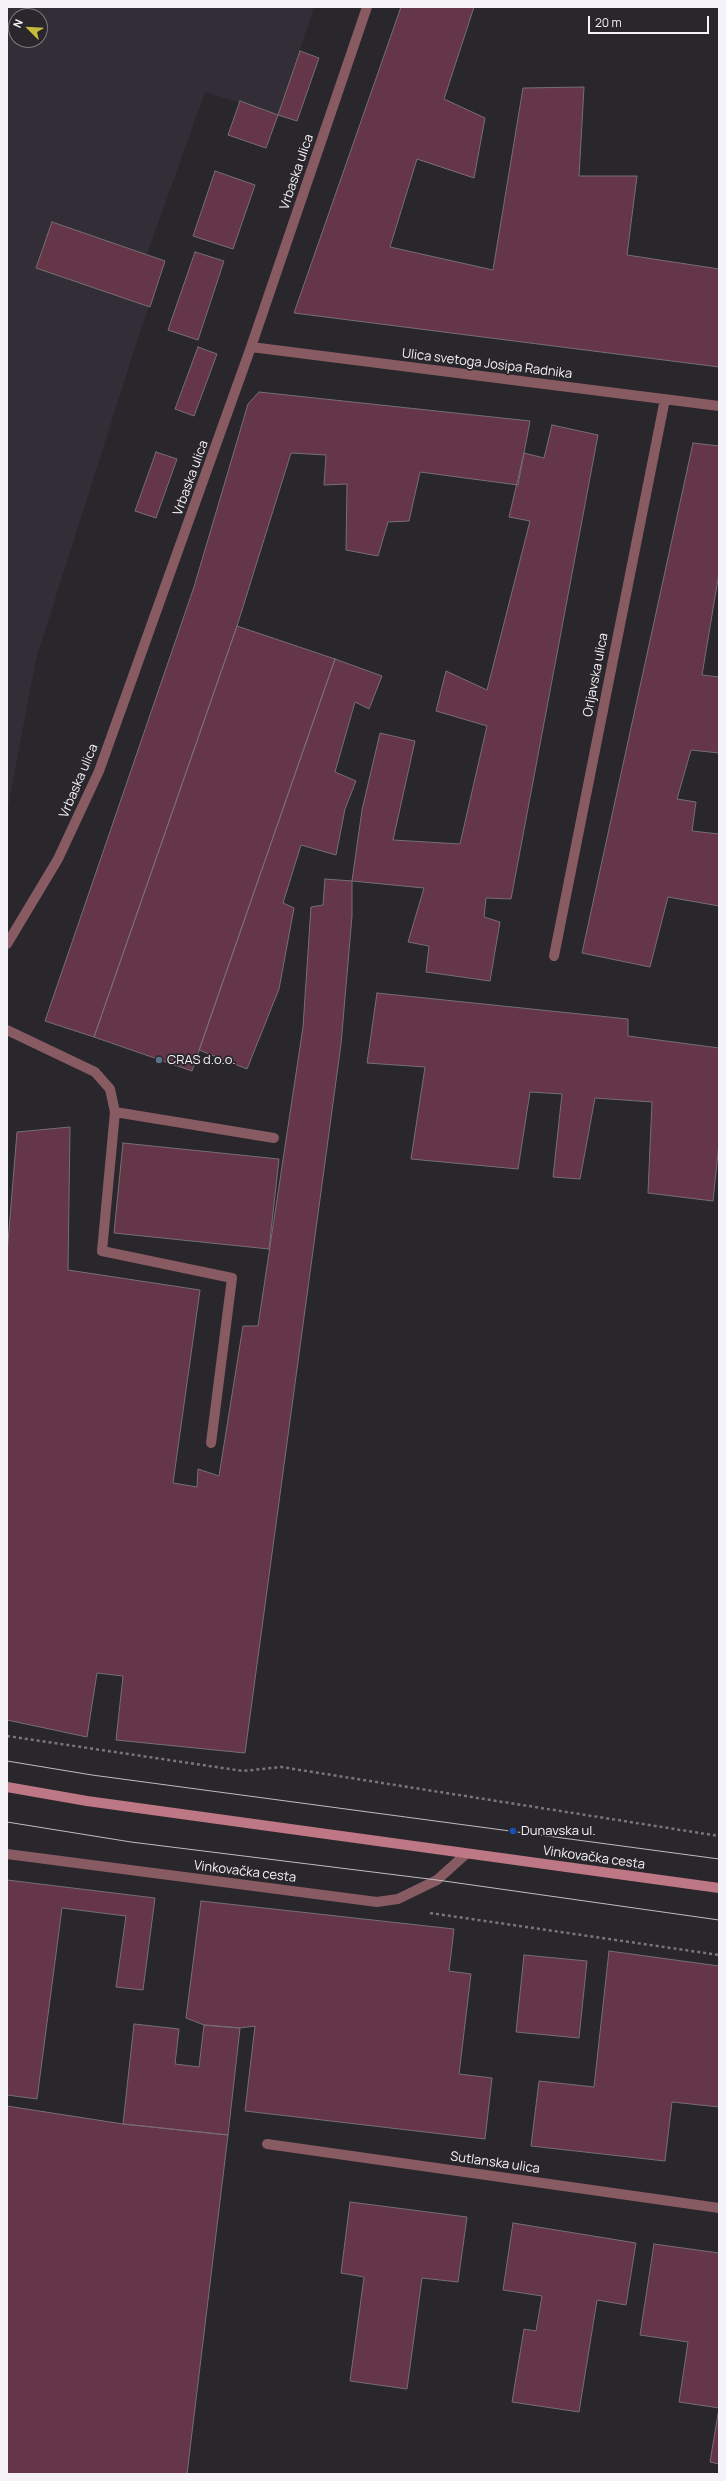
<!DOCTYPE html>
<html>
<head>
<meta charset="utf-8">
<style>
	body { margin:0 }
	#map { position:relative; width:726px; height:2481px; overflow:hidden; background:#29272c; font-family:Manrope,sans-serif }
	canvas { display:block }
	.frame { position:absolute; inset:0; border:8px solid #f5f3f7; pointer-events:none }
	.north { position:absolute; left:8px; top:8px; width:40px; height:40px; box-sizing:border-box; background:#29272c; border:1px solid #7b797d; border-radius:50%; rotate:294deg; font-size:11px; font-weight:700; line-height:16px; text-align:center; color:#f5f3f7 }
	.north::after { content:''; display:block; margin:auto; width:14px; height:18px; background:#c6bc3c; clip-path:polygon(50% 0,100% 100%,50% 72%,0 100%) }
	.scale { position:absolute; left:588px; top:16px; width:121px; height:18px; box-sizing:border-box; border:2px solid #f5f3f7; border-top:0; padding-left:5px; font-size:12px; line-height:14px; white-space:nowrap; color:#f5f3f7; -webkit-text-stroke:3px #29272c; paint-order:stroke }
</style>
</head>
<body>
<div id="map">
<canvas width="726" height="2481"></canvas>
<div class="frame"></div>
<div class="north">N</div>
<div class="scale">20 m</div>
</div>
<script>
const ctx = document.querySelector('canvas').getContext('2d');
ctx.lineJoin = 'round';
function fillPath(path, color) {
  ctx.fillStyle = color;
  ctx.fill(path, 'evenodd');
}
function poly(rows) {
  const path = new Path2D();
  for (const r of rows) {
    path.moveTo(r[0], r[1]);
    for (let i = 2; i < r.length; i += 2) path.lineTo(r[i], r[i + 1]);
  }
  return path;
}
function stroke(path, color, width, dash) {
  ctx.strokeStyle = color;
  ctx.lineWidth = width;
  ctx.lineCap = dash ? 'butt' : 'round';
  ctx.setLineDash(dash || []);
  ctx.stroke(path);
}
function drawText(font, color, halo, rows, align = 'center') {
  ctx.font = font + ' Manrope,sans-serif';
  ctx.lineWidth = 3.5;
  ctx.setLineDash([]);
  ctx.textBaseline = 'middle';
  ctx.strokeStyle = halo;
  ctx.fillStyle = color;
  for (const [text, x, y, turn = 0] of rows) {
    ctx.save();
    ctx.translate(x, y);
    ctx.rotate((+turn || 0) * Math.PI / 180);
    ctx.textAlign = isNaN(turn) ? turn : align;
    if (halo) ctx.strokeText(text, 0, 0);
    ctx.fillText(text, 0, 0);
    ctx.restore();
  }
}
fillPath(poly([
	[7,7,314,7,278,115,205,92,147,254,165,261,139,335,36,659,7,812],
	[16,16,40,16,40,40,16,40]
]), '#332d38');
const building = poly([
	[401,7,474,7,444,99,485,118,474,178,417,159,390,247,493,270,523,88,584,87,579,176,637,176,627,255,719,269,719,367,294,313,401,7],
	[300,51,319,58,297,121,278,115,300,51],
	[240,101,278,115,266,148,228,135,240,101],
	[215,171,255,185,233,249,193,236,215,171],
	[52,222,165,261,150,307,36,268,52,222],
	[195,252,224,261,198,340,168,330,195,252],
	[198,347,217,354,194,416,175,409,198,347],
	[259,392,530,421,518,485,420,472,409,521,388,522,378,556,346,550,347,484,324,485,326,455,291,453,237,626,94,1037,45,1021,194,587,248,404,259,392],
	[552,425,598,435,511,899,486,898,484,917,500,922,490,981,426,972,429,946,408,942,424,888,352,881,362,810,380,733,415,741,393,840,460,844,487,726,436,711,446,671,487,690,530,521,509,517,524,453,544,458,552,425],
	[693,443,719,446,719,573,702,675,719,677,719,753,691,750,677,799,696,802,692,831,719,834,719,906,668,897,650,967,582,953,693,443],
	[156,452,177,459,156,518,135,511,156,452],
	[237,626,335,659,192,1071,94,1037,237,626],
	[335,659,382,676,369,709,355,702,335,772,356,781,345,809,336,855,301,845,283,903,294,908,279,989,247,1069,199,1050,335,659],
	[325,879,352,881,352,916,341,1044,245,1753,116,1740,123,1676,97,1673,87,1737,7,1720,7,1254,17,1132,70,1127,68,1270,200,1290,173,1483,197,1487,198,1469,219,1476,243,1326,258,1326,303,1027,311,907,323,905,325,879],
	[377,993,628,1019,628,1036,719,1048,719,1143,713,1201,648,1193,652,1102,595,1098,580,1179,553,1177,562,1094,530,1092,518,1169,411,1159,425,1067,367,1063,377,993],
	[123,1143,279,1159,269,1249,114,1233,123,1143],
	[7,1880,155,1898,143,1990,116,1987,126,1916,62,1908,37,2099,7,2095,7,1880],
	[201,1901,454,1929,449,1971,471,1974,459,2074,492,2078,485,2139,245,2111,255,2026,240,2028,204,2025,186,2018,201,1901],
	[609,1951,719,1966,719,2107,672,2102,665,2161,531,2146,539,2081,594,2087,609,1951],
	[524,1955,587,1961,579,2038,516,2032,524,1955],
	[134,2024,179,2029,175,2064,199,2067,204,2025,240,2028,228,2135,123,2124,134,2024],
	[7,2106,123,2124,228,2135,187,2474,7,2474,7,2106],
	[350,2202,467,2217,458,2282,422,2278,407,2389,350,2381,364,2277,341,2273,350,2202],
	[513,2223,636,2243,626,2305,597,2300,579,2412,512,2402,524,2329,536,2331,542,2296,503,2290,513,2223],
	[654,2244,719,2253,719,2464,710,2462,719,2408,679,2402,688,2342,640,2335,654,2244]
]);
fillPath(building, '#653647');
stroke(building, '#766f71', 1);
stroke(poly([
	[7,1736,243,1771,281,1767,719,1836],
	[430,1913,719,1955]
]), '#78767a', 2.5, [3, 3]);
stroke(poly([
	[7,1030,95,1072,110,1089,115,1112,274,1138],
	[115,1112,102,1251,232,1278,211,1443],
	[7,1854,377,1902,398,1899,437,1880,466,1854]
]), '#885b63', 10);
stroke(poly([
	[251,347,719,406],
	[7,944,58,859,99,771,251,347,367,7],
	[554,956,665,399],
	[267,2144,719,2208]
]), '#885b63', 10);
stroke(poly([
	[7,1787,87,1801,719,1888]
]), '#be7784', 10);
stroke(poly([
	[7,1761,92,1775,719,1859],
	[7,1822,131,1842,437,1880,719,1920]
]), '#bfbdc1', 1);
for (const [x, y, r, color] of [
	[159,1060,4,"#5c6f8a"],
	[513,1831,4,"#1a4fb4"]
]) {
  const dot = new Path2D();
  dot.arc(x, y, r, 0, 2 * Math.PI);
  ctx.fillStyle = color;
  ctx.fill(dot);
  stroke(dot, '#29272c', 1.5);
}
drawText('13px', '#f5f3f7', '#29272c', [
	["Vrbaska ulica",297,172,-71],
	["Ulica svetoga Josipa Radnika",487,364,7],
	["Vrbaska ulica",191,478,-70],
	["Orljavska ulica",596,675,-79],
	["Vrbaska ulica",79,781,-67],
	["Vinkovačka cesta",594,1858,8],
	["Vinkovačka cesta",245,1872,7],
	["Sutlanska ulica",495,2163,8]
]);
drawText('13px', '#f5f3f7', '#29272c', [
	["CRAS d.o.o.",167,1060],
	["Dunavska ul.",521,1831]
], 'left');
</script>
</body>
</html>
